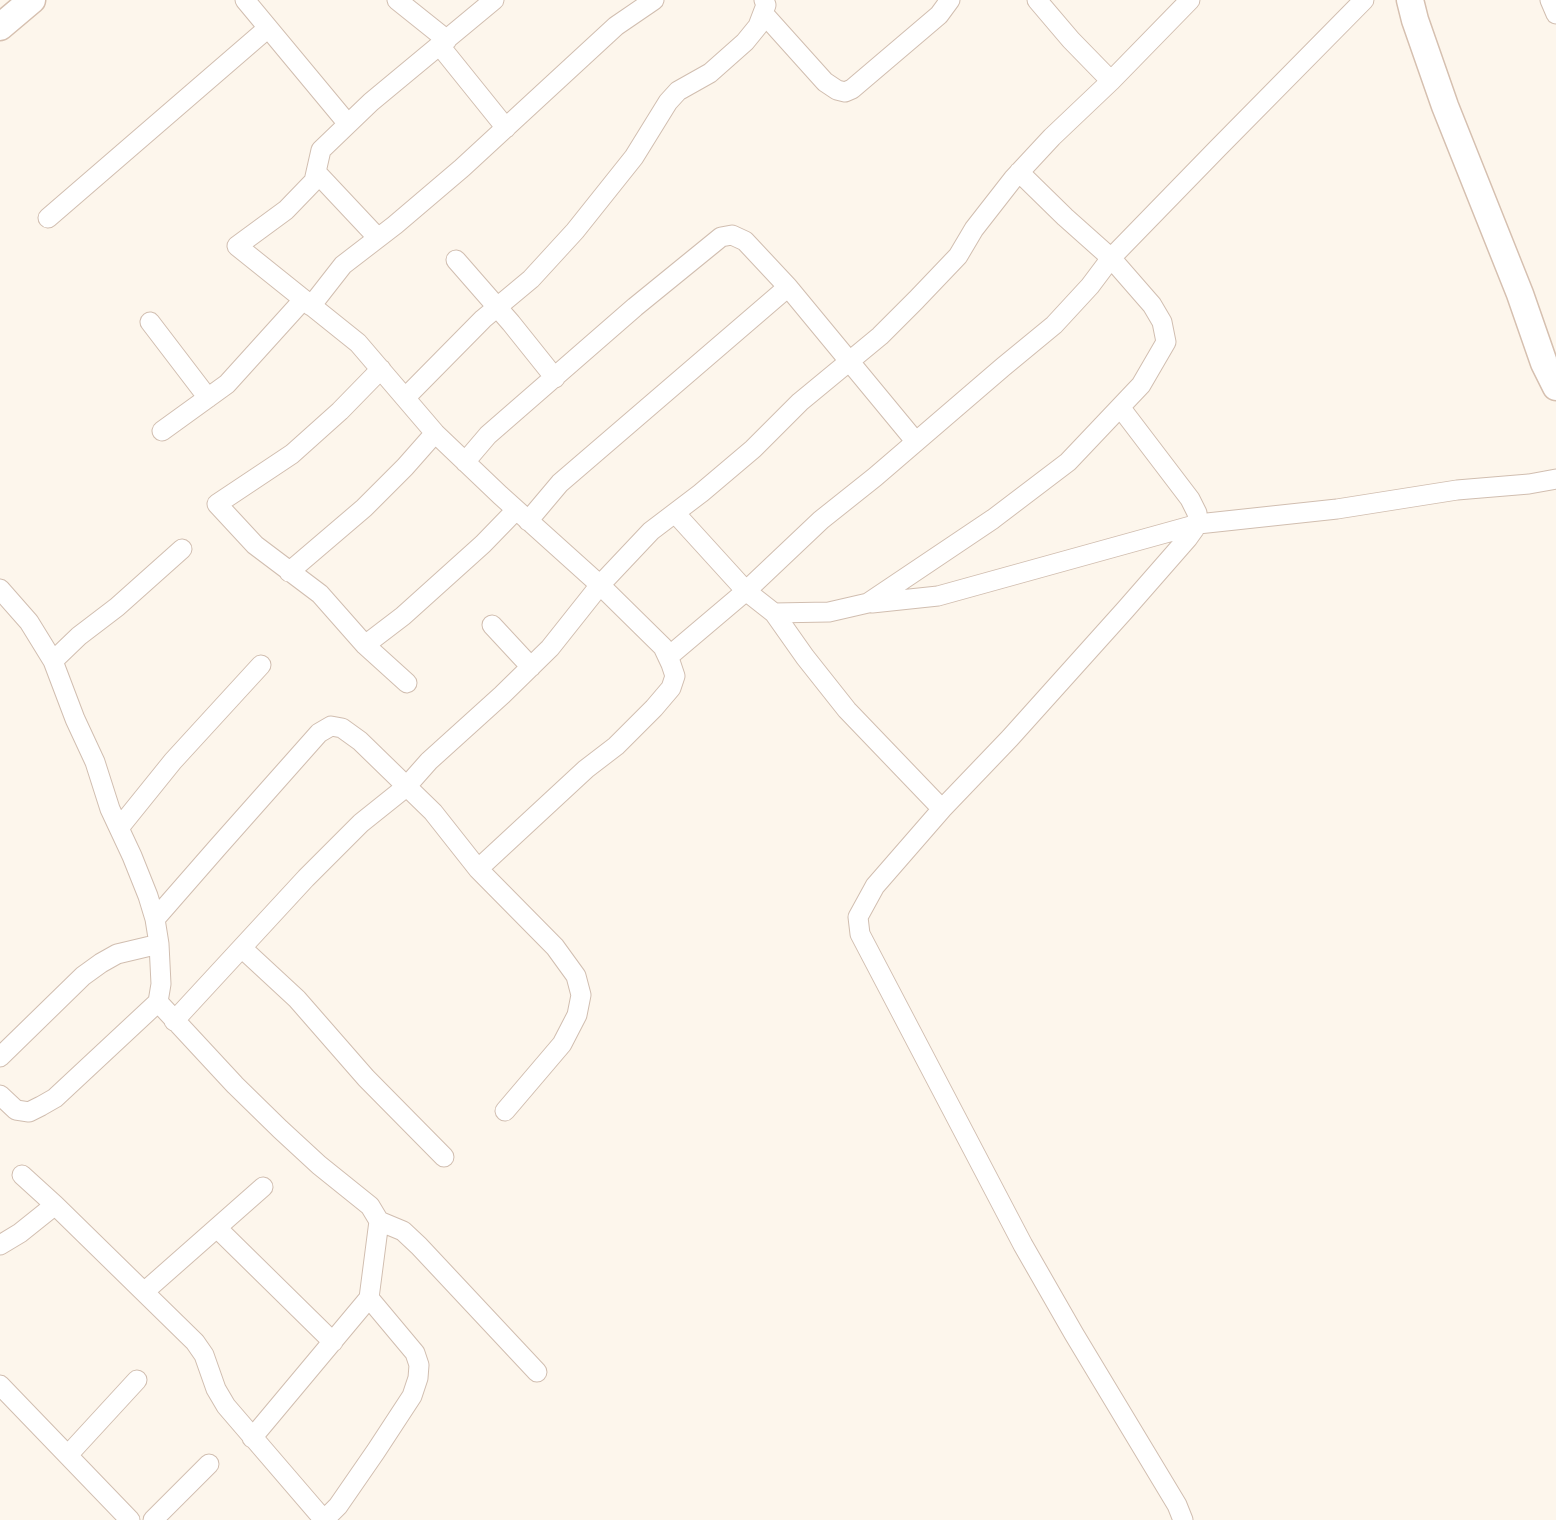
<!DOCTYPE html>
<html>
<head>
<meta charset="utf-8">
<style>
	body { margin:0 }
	canvas { display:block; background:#fdf6ec }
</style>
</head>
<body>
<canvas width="1556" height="1520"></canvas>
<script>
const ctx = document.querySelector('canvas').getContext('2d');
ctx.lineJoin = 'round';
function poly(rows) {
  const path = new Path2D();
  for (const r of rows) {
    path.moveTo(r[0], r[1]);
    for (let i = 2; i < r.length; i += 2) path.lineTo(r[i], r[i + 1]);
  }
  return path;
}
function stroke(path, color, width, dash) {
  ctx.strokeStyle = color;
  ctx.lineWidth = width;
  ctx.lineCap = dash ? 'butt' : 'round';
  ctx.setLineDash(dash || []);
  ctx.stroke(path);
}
const street = poly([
	[245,0,348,124],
	[397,0,447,40],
	[1037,0,1071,40,1111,81],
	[1550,0,1556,14],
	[763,13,825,82,837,90,845,92,852,89,939,15,950,0],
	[440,46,506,128],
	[316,172,378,238],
	[48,218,268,28],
	[456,260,511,323,555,378],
	[311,306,343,265,395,225,462,168,616,26,654,0],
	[150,322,208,398],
	[381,369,340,411,292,454,217,504,255,545,320,594,365,645,407,683],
	[406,397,483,319,531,279,575,231,634,157,668,102,678,91,710,73,745,42,758,26,766,5,764,0],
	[1120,407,1190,499,1197,513,1198,524,1188,538,1125,610,1010,738,942,809,875,886,858,917,860,934,1023,1245,1074,1334,1177,1505,1183,1520],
	[162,431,227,384,303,300],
	[465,462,488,435,635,307,721,237,732,235,745,241,788,287],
	[675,513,746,591,774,613,829,612,868,603,993,519,1068,462,1141,385,1166,342,1162,322,1152,305,1111,258,1065,217,1019,172],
	[528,521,560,483,788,287,916,442],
	[289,572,364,508,405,467,435,433],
	[0,589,29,622,53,661,75,719,95,762,110,809,132,856,148,896,155,919,159,944,161,984,158,1002,235,1085,280,1129,319,1165,370,1206,379,1221,369,1298,415,1353,419,1365,418,1378,412,1396,376,1451,338,1506,324,1520],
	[872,603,938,596,1198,524,1337,509,1457,490,1529,484,1556,479],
	[774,613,805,657,847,710,942,809],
	[492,625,531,667],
	[365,645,403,616,483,544,516,510],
	[668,657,746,591,821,520,875,477,1003,367,1054,325,1090,286,1111,258,1218,148,1364,0],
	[53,661,79,636,117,607,182,549],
	[119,828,173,761,261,665],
	[478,869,586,769,616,746,654,708,671,688,675,676,671,664,663,647,600,585,500,495,435,433,358,343,237,246,286,210,314,181,321,150,371,102,494,0],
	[155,919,217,848,319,733,331,726,342,728,360,741,433,812,478,869,555,947,576,976,581,995,577,1015,562,1044,505,1111],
	[243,949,297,999,366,1078,444,1157],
	[174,1021,306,878,361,823,406,787,429,761,502,695,550,648,600,585,651,531,701,493,753,449,800,402,880,336,916,300,958,256,974,229,1013,179,1052,137,1111,81,1190,0],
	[0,1057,83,976,101,963,117,954,159,944],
	[0,1095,16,1110,29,1112,41,1106,55,1098,158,1002],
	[22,1175,55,1205,195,1342,204,1355,216,1389,226,1406,324,1520],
	[379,1221,403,1231,419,1246,537,1372],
	[217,1228,333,1342],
	[0,1245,20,1233,55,1205],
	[144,1292,263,1187],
	[0,1385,130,1520],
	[252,1438,369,1298],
	[68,1455,137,1380],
	[153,1520,209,1464]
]);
const secondary = poly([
	[1410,0,1415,20,1445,106,1520,294,1544,363,1556,387],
	[0,27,32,0]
]);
stroke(street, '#d1beb0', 21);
stroke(secondary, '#d6c0b0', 29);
stroke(street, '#fff', 19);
stroke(secondary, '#fff', 26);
</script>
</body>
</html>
